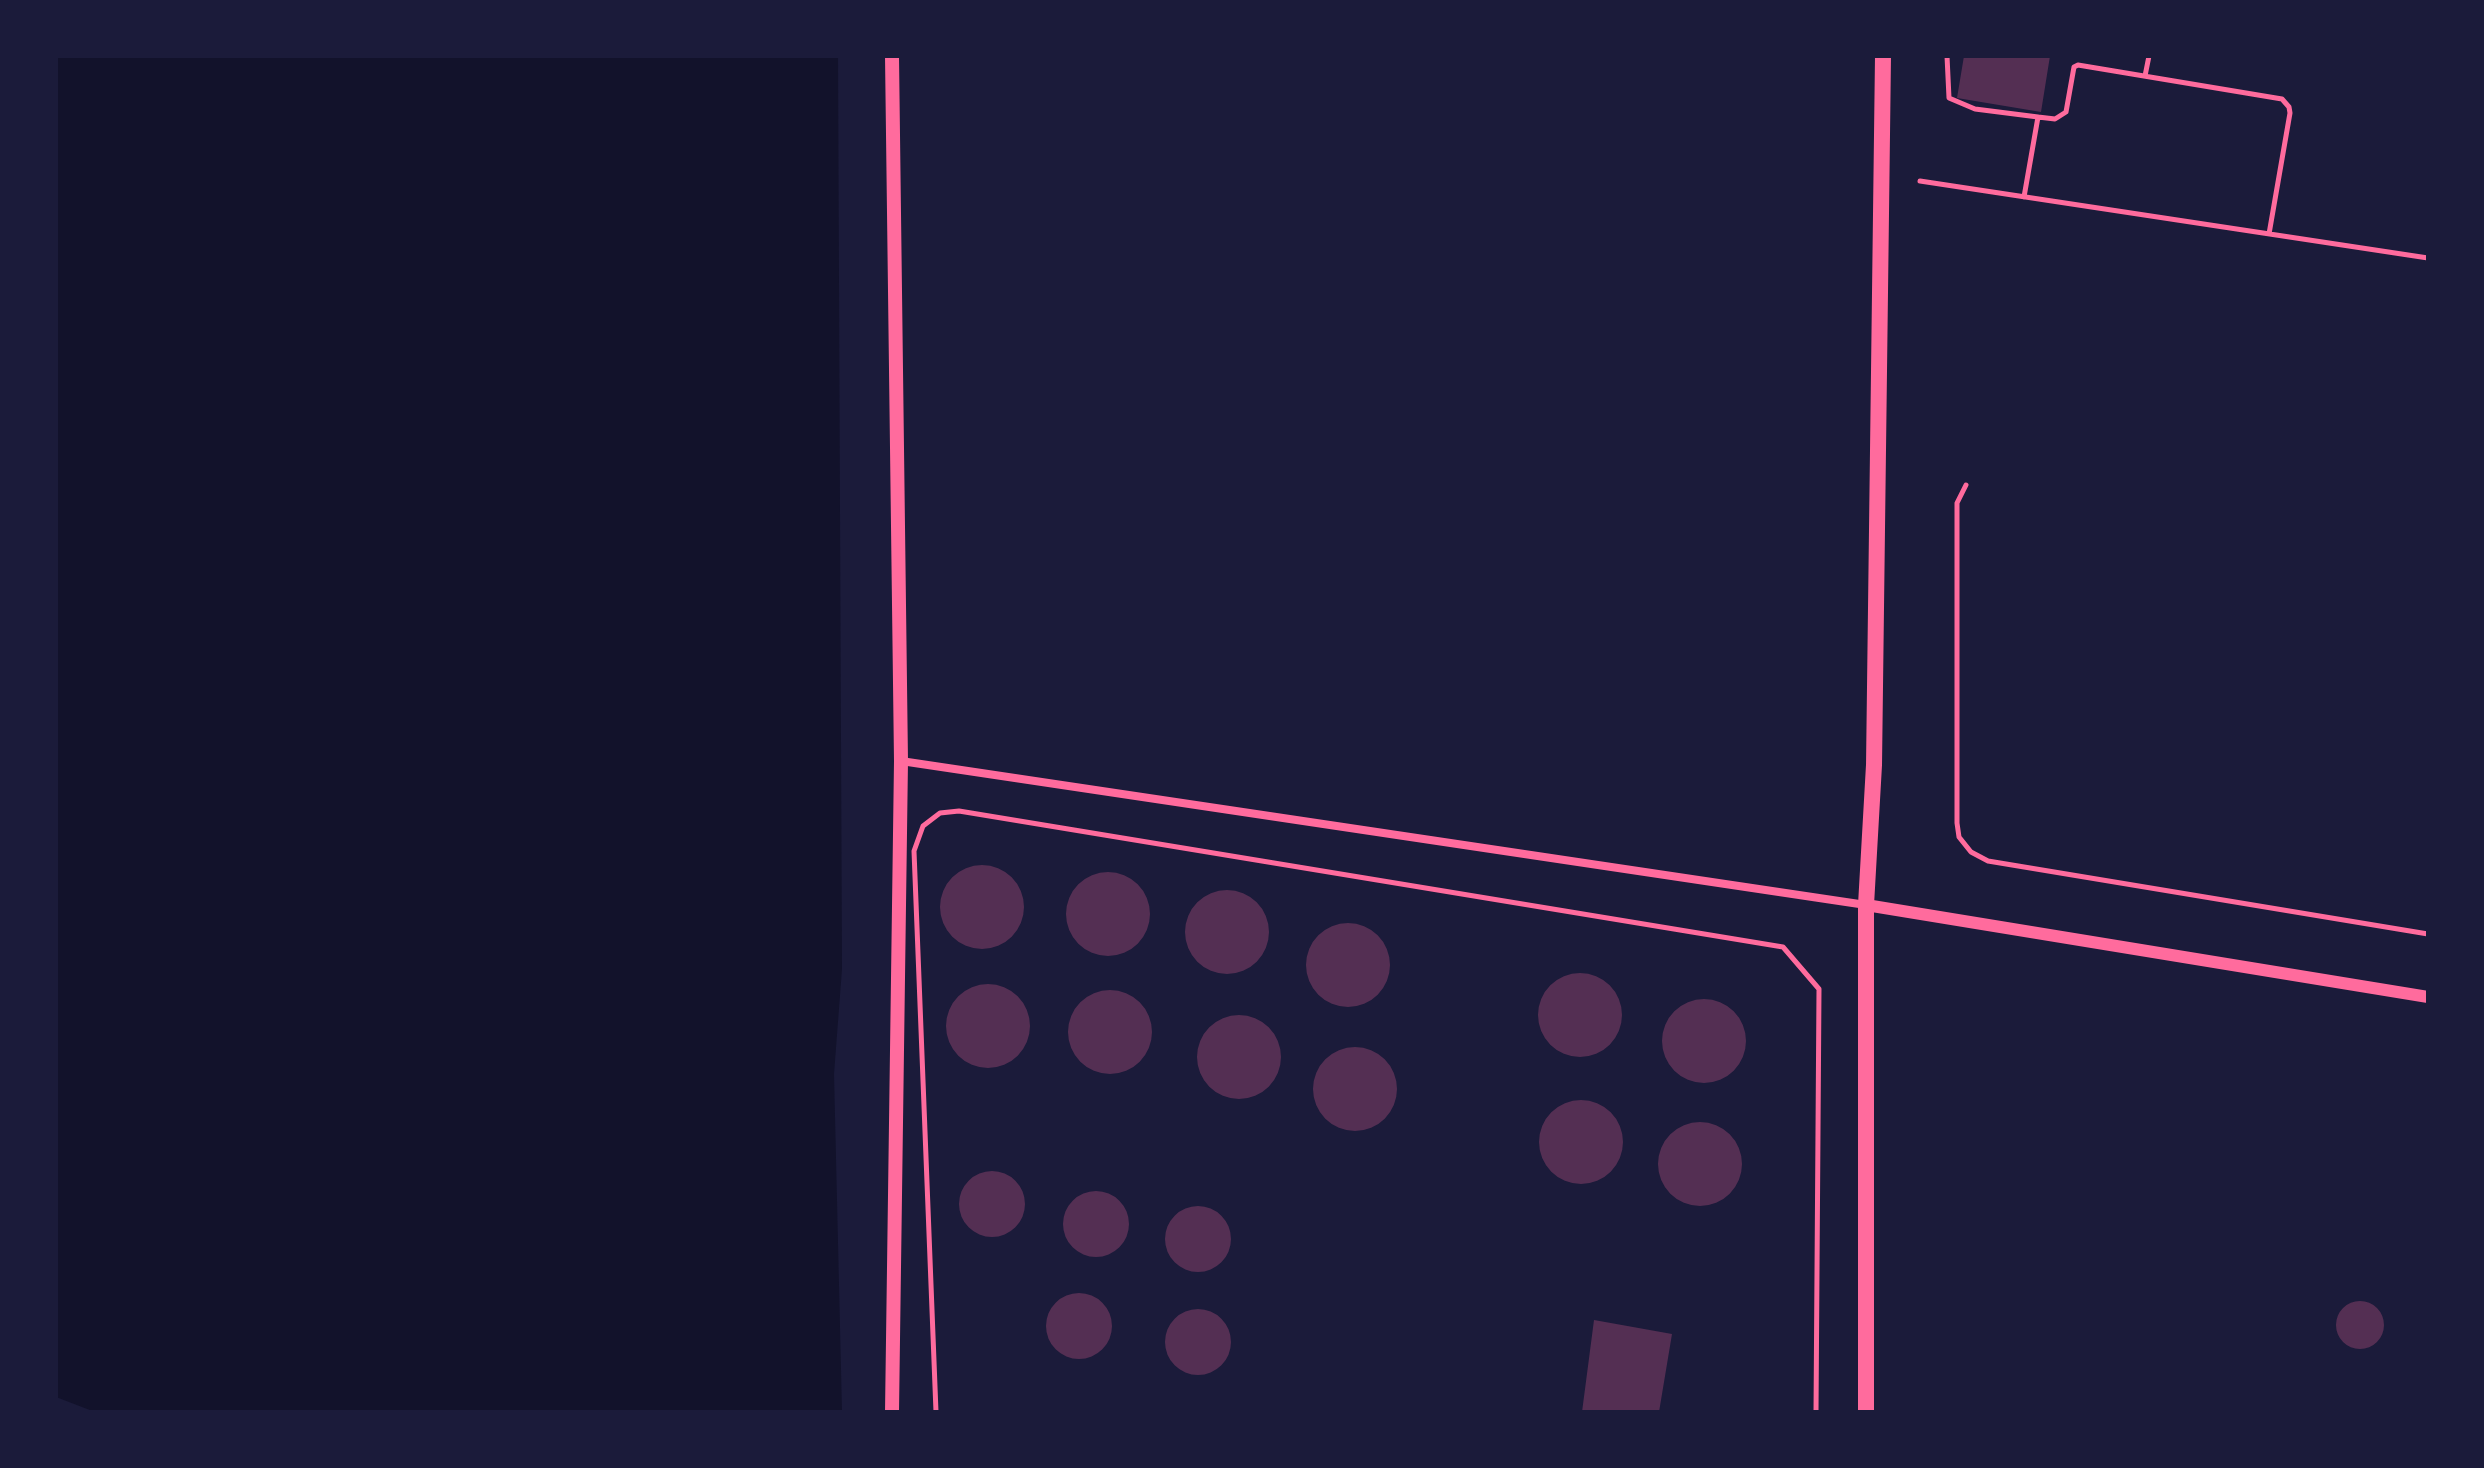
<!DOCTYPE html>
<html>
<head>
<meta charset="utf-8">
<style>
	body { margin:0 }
	#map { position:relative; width:2484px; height:1468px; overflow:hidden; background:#1b1b3a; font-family:"Playfair Display",serif }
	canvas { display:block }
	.frame { position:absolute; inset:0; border:58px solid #1b1b3a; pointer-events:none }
</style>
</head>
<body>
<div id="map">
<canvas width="2484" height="1468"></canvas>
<div class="frame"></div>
</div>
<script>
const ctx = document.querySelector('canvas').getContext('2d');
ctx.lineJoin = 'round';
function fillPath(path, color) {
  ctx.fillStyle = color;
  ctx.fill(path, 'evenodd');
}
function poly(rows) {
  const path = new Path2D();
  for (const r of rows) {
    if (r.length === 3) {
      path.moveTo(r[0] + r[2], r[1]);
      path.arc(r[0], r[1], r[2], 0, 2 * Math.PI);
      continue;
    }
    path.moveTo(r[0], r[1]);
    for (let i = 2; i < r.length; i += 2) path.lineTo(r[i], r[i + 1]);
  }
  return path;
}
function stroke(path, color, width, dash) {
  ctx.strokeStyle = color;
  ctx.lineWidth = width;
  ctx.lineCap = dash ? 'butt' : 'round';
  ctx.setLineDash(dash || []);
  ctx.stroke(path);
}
fillPath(poly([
	[56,56,838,56,842,969,834,1074,842,1412,95,1412,56,1397]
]), '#12122b');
fillPath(poly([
	[1964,56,2050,56,2041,112,1957,98],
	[982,907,42],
	[1108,914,42],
	[1227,932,42],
	[1348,965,42],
	[1580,1015,42],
	[988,1026,42],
	[1110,1032,42],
	[1704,1041,42],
	[1239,1057,42],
	[1355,1089,42],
	[1581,1142,42],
	[1700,1164,42],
	[992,1204,33],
	[1096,1224,33],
	[1198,1239,33],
	[1079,1326,33],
	[2360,1325,24],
	[1198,1342,33],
	[1594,1320,1672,1334,1659,1412,1582,1412]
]), '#542f53');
stroke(poly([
	[1947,56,1949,98,1975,109,2038,117,2024,197],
	[2145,76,2149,56],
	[2038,117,2055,119,2066,112,2074,67,2078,65,2282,99,2289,107,2290,113,2269,234],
	[1920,181,2428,258],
	[1966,485,1957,503,1957,823,1959,837,1971,852,1988,861,2428,934],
	[936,1412,914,851,923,826,940,813,959,811,1783,947,1819,989,1816,1412]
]), '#ff6b9d', 5);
stroke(poly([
	[901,761,1866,905]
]), '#ff6b9d', 8);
stroke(poly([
	[1866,905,2428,997]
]), '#ff6b9d', 12);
stroke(poly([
	[892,56,901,761,892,1412]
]), '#ff6b9d', 14);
stroke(poly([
	[1866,1412,1866,905,1874,765,1883,56]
]), '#ff6b9d', 16);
</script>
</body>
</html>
